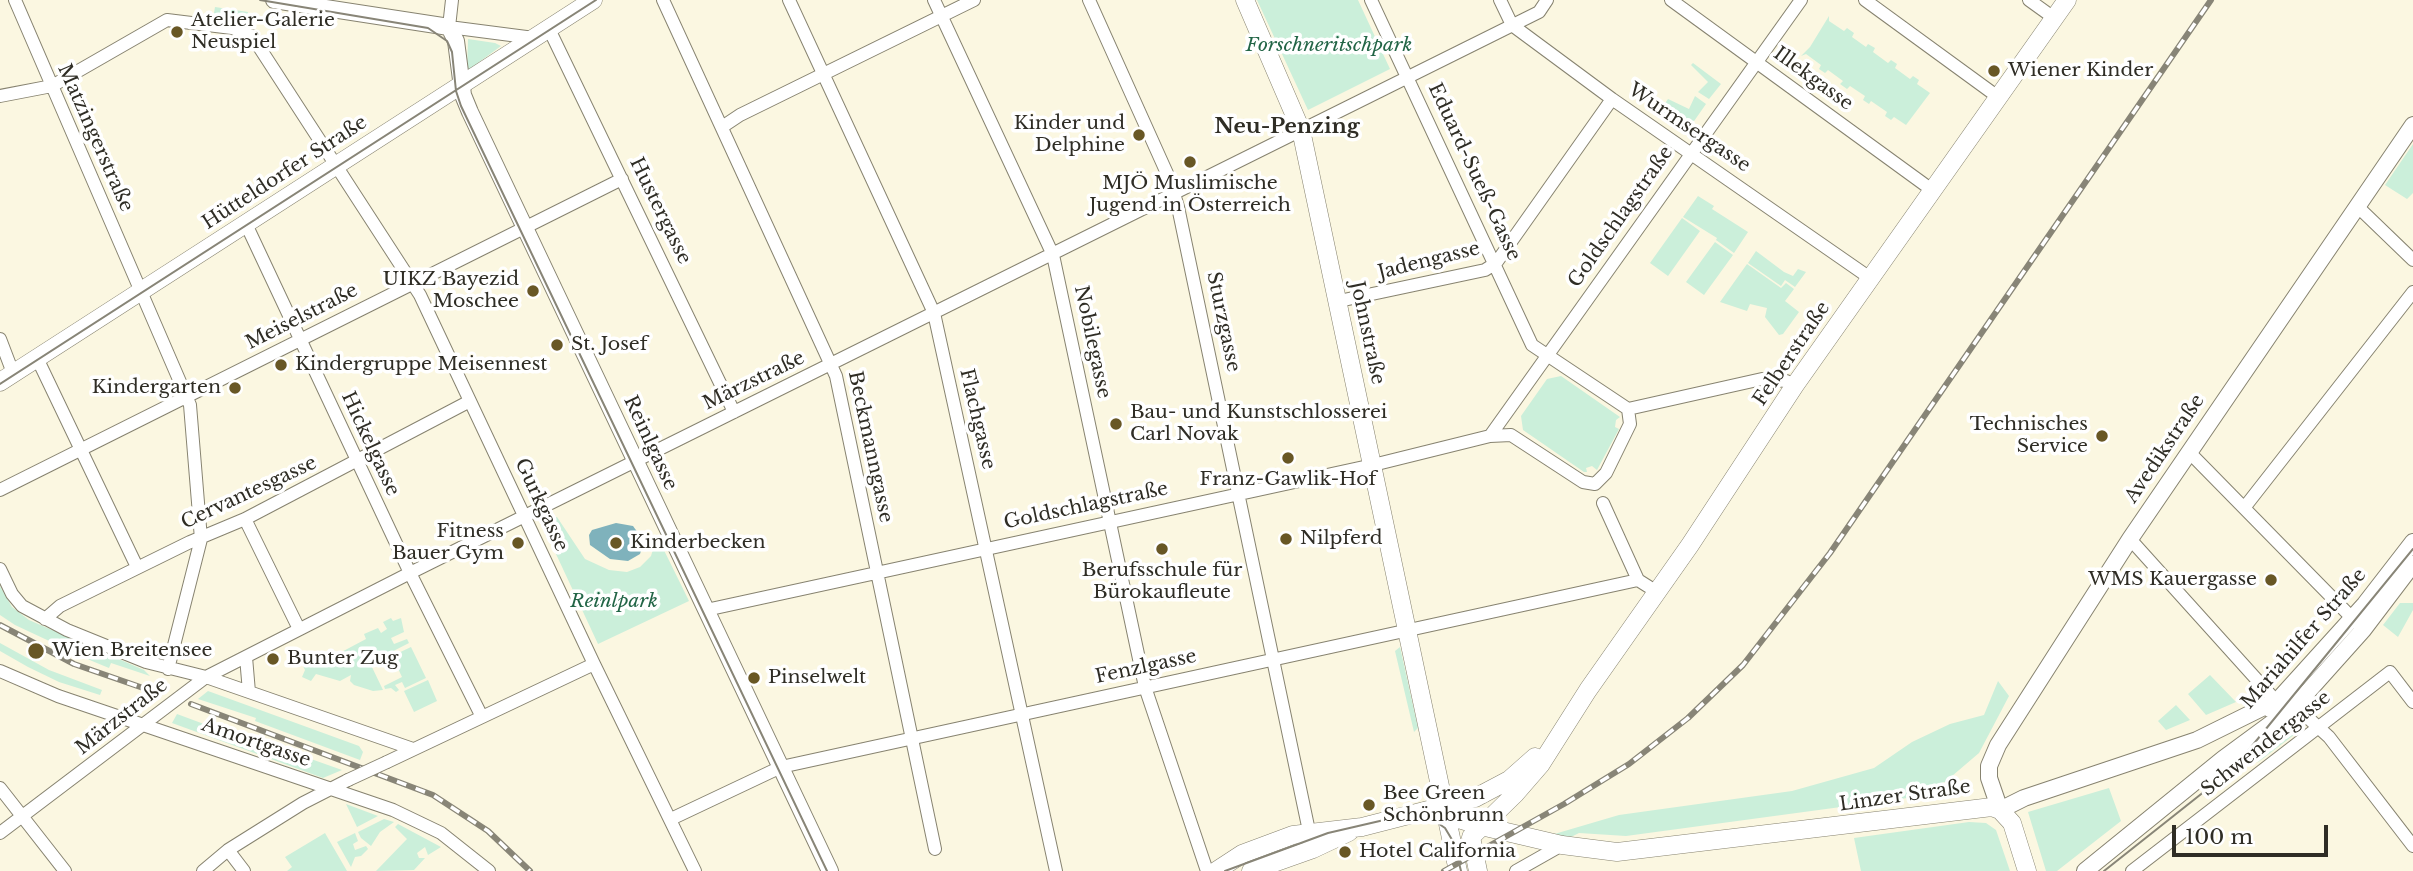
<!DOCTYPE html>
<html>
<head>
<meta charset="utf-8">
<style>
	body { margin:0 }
	#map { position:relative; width:2413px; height:871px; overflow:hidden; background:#fbf7e1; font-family:"Libre Baskerville",serif }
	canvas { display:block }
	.scale { position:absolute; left:2172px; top:825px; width:156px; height:32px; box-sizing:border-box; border:4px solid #2f2d25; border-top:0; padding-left:9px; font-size:21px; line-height:24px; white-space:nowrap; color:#2f2d25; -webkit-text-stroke:5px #fff; paint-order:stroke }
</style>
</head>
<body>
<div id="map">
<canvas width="2413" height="871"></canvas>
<div class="scale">100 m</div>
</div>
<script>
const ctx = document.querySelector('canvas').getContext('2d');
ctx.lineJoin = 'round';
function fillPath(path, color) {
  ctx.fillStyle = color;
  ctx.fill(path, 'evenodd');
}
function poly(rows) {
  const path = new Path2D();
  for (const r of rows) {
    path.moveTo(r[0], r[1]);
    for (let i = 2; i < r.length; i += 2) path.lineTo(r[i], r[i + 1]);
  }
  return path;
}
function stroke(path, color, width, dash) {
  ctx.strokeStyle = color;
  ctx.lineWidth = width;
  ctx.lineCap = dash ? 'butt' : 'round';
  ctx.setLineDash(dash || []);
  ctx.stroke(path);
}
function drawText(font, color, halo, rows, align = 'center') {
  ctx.font = font + ' "Libre Baskerville",serif';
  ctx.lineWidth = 7;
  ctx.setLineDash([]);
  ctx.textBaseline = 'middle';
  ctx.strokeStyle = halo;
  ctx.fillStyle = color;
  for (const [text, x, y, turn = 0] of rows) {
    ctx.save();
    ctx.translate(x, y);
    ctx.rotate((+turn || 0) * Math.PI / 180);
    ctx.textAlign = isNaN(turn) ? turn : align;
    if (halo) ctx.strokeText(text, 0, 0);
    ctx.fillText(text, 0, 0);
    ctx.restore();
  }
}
fillPath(poly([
	[1257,0,1358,0,1390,69,1308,110],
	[215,7,248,12,246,24,213,19],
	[1829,16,1829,21,1844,31,1847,28,1854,33,1852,37,1866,47,1868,44,1875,48,1873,52,1888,63,1891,60,1897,64,1895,68,1910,79,1913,76,1919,80,1917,84,1930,93,1906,125,1894,117,1891,120,1885,116,1887,112,1871,101,1869,104,1863,100,1865,96,1850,86,1847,89,1840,84,1843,81,1828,70,1825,73,1819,69,1821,65,1806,54,1801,56,1810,47],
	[468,39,495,43,501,46,467,71],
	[1693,63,1721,84,1709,99,1698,92,1708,82,1691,65],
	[1695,96,1706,104,1685,134,1657,115,1668,99,1689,109],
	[2413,144,2413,193,2407,199,2385,185],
	[1698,196,1714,206,1712,209,1748,232,1734,253,1716,240,1717,238,1683,217],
	[1682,218,1700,231,1668,276,1650,263],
	[1715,242,1733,255,1704,295,1686,282],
	[1756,251,1784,272,1793,276,1798,269,1806,272,1795,287,1785,280,1781,286,1748,263],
	[1747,264,1781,288,1786,283,1794,289,1785,301,1799,312,1783,334,1779,335,1765,317,1767,308,1750,304,1747,311,1720,302],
	[1561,376,1620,417,1616,420,1615,427,1619,429,1597,470,1592,466,1586,468,1587,472,1584,472,1523,430,1521,416,1547,379],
	[557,517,585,559,609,570,627,572,640,567,651,556,657,536,689,601,598,644,542,524],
	[0,586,12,607,29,620,144,670,150,676,111,663,109,668,92,661,15,625,0,615],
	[2400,603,2413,603,2413,610,2398,637,2383,625],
	[391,618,393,621,401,618,404,632,391,638,394,644,407,639,409,643,370,663,383,690,373,691,354,685,350,681,351,675,340,681,316,674,311,681,302,677,305,670,302,664,314,662,330,650,334,656,366,639,364,634,378,628,381,633,387,629,383,622],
	[0,643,49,670,102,690,100,695,59,682,28,667,0,651],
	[411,647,426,678,405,688,402,682,395,685,399,690,396,692,391,688,385,689,384,686,402,677,392,656],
	[1400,647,1418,728,1414,732,1395,651],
	[2210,675,2236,702,2206,715,2188,694],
	[428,680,437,701,414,712,404,691],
	[1998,681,2009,696,1979,753,1945,782,1915,790,1915,797,1626,836,1579,833,1569,838,1551,835,1619,815,1792,791,1874,768,1912,742,1950,724,1984,715],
	[208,691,359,746,363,752,360,760,255,721,256,718,198,699],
	[2176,705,2190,720,2166,730,2158,721],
	[177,714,247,740,249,737,342,770,323,778,172,723],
	[2295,719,2303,728,2257,763,2276,739],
	[2109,788,2121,821,2057,871,2046,871,2028,812],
	[346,804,378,816,357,827],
	[384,819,394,822,380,832,371,846,361,838,358,832],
	[1969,822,1986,823,1996,830,2010,871,1861,871,1854,838],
	[398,824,441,847,428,855,425,847,417,853,419,858,425,858,414,870,376,871,407,839,395,827],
	[325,833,347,871,287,871,292,867,285,857],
	[355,833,358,841,353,844,355,850,366,846,368,849,361,856,355,857,351,867,337,842]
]), '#cbefda');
fillPath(poly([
	[616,523,633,526,644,541,640,554,628,561,610,559,590,545,589,535,592,530]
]), '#7fb2bc');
const minor = poly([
	[15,0,190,405,201,539,168,669],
	[452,0,449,27,534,38],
	[663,0,836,376,935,849],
	[789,0,934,313,1056,871],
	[934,0,1053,255,1145,687,1207,871],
	[1089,0,1170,180,1178,207,1309,831],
	[1371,0,1532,345,1628,409],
	[1500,0,1512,25,1612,99,1870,278],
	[1671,0,1932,190],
	[1865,0,1998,97],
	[2029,0,2054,18],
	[549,29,734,412],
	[0,96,52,86,167,20,232,28,252,36,420,295,594,664,695,871],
	[722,127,740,115,974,0],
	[2357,206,2413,260],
	[246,224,410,573,482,717],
	[1339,301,1485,270,1496,263,1612,99],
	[0,339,13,373],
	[37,358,137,567],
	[1628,409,1762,379,1786,381,1795,385],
	[1490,436,1801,0],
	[2189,452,2358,624],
	[0,490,622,179],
	[1603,503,1638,580,1657,592],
	[2244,508,2413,292],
	[245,519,299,629],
	[2130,539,2276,701,2295,706,2329,737,2413,846],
	[0,569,12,594,22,606,67,630,146,662,206,677,413,749],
	[706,610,1373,465,1490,436,1511,435,1583,482,1595,484,1606,473,1630,424,1628,409],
	[45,619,60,606,190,542,245,519,470,401],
	[246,657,249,692],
	[0,671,58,696,393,810,441,833,489,871],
	[387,762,594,664],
	[0,788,65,871],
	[671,819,781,767,1638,580],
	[0,833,206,677,410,573,1539,12,1547,0],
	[228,850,244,871],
	[203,871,228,850,303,803,348,780],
	[1516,871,1562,845],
	[2132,871,2390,672,2413,702]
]);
const tertiary = poly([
	[274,0,449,27,456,41,463,95,470,112,830,871],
	[2276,701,2197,740,2024,798,2000,810,1989,778,1989,766,1998,745,2130,539,2413,125],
	[2270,709,2365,604,2413,542],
	[2085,871,2223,759,2295,706,2363,630,2413,564]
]);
const secondary = poly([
	[1245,0,1301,130,1458,871],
	[0,382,593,0],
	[1444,807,1455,818,1481,826,1562,845,1617,852,1992,807,2000,810,2012,823,2027,871],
	[1216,871,1242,854,1293,835,1362,827,1475,798,1509,780,1535,757],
	[1251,871,1313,849,1349,832],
	[1478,871,1471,837,1515,794,1541,764,1588,690,1690,545,1795,385,2067,0]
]);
stroke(minor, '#878370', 14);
stroke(tertiary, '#878370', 18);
stroke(secondary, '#878370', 19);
stroke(minor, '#fff', 12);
stroke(tertiary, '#fff', 16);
stroke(secondary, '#fff', 18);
stroke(poly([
	[260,0,428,28,447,41,452,52,456,91,461,106,827,871],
	[0,384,596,0],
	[1225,871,1328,833,1410,814,1429,817,1445,828,1454,843,1461,871],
	[2104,871,2234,768,2413,549]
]), '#888577', 2);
const rail = poly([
	[0,625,74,664,146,689],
	[191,704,433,795,488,831,530,871],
	[1444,871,1564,804,1629,764,1688,718,1743,665,1830,553,2211,0]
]);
stroke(rail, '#888577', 6);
stroke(rail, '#fff', 3.5, [10]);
const minorBridge = poly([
	[348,780,387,762]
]);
stroke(minorBridge, '#878370', 14, []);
stroke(minorBridge, '#fff', 12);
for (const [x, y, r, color] of [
	[177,32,7,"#685725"],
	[1994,71,7,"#685725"],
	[1139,135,7,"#685725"],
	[1190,162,7,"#685725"],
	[533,291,7,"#685725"],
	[557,345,7,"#685725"],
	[281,365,7,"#685725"],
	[235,388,7,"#685725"],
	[1116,424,7,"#685725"],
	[2102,436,7,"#685725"],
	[1288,458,7,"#685725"],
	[1286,539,7,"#685725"],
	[518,543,7,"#685725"],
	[616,543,7,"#685725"],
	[1162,549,7,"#685725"],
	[2271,580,7,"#685725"],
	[36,651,9,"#685725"],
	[273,659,7,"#685725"],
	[754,678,7,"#685725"],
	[1369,805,7,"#685725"],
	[1345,852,7,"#685725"]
]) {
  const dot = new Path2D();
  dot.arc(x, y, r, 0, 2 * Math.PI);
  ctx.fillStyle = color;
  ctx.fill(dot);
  stroke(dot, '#fff', 2.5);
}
drawText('19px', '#2f2d25', '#fff', [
	["Atelier-Galerie",191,21],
	["Neuspiel",191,43],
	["Wiener Kinder",2008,71],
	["Kinder und",1125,124,"right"],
	["Delphine",1125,146,"right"],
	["MJÖ Muslimische",1190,184,"center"],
	["Jugend in Österreich",1190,206,"center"],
	["UIKZ Bayezid",519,280,"right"],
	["Moschee",519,302,"right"],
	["St. Josef",571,345],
	["Kindergruppe Meisennest",295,365],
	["Kindergarten",221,388,"right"],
	["Bau- und Kunstschlosserei",1130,413],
	["Carl Novak",1130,435],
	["Technisches",2088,425,"right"],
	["Service",2088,447,"right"],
	["Franz-Gawlik-Hof",1288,480,"center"],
	["Fitness",504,532,"right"],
	["Bauer Gym",504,554,"right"],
	["Nilpferd",1300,539],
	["Kinderbecken",630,543],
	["Berufsschule für",1162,571,"center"],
	["Bürokaufleute",1162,593,"center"],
	["WMS Kauergasse",2257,580,"right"],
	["Wien Breitensee",52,651],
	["Bunter Zug",287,659],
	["Pinselwelt",768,678],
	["Bee Green",1383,794],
	["Schönbrunn",1383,816],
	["Hotel California",1359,852]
], 'left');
drawText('italic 19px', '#226546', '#fff', [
	["Forschneritschpark",1329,46],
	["Reinlpark",614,602]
]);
drawText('19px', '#2f2d25', '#fff', [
	["Illekgasse",1813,79,36],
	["Wurmsergasse",1689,128,34],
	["Matzingerstraße",95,138,66],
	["Eduard-Sueß-Gasse",1474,172,65],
	["Hütteldorfer Straße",285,173,-33],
	["Hustergasse",660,211,64],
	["Goldschlagstraße",1621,217,-55],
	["Jadengasse",1429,261,-14],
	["Meiselstraße",302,317,-27],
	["Sturzgasse",1223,322,78],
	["Johnstraße",1367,333,78],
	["Nobilegasse",1092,342,78],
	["Felberstraße",1792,354,-56],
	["Märzstraße",754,381,-26],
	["Flachgasse",977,419,77],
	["Reinlgasse",650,443,65],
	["Hickelgasse",370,444,65],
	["Beckmanngasse",870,447,78],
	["Avedikstraße",2165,449,-56],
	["Cervantesgasse",249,493,-25],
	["Gurkgasse",541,505,65],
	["Goldschlagstraße",1086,506,-12],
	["Mariahilfer Straße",2304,639,-49],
	["Fenzlgasse",1146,667,-12],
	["Märzstraße",122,717,-38],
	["Amortgasse",256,743,19],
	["Schwendergasse",2266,744,-38],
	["Linzer Straße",1905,796,-8]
]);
drawText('bold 21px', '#2f2d25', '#fff', [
	["Neu-Penzing",1287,127]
]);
</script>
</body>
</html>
